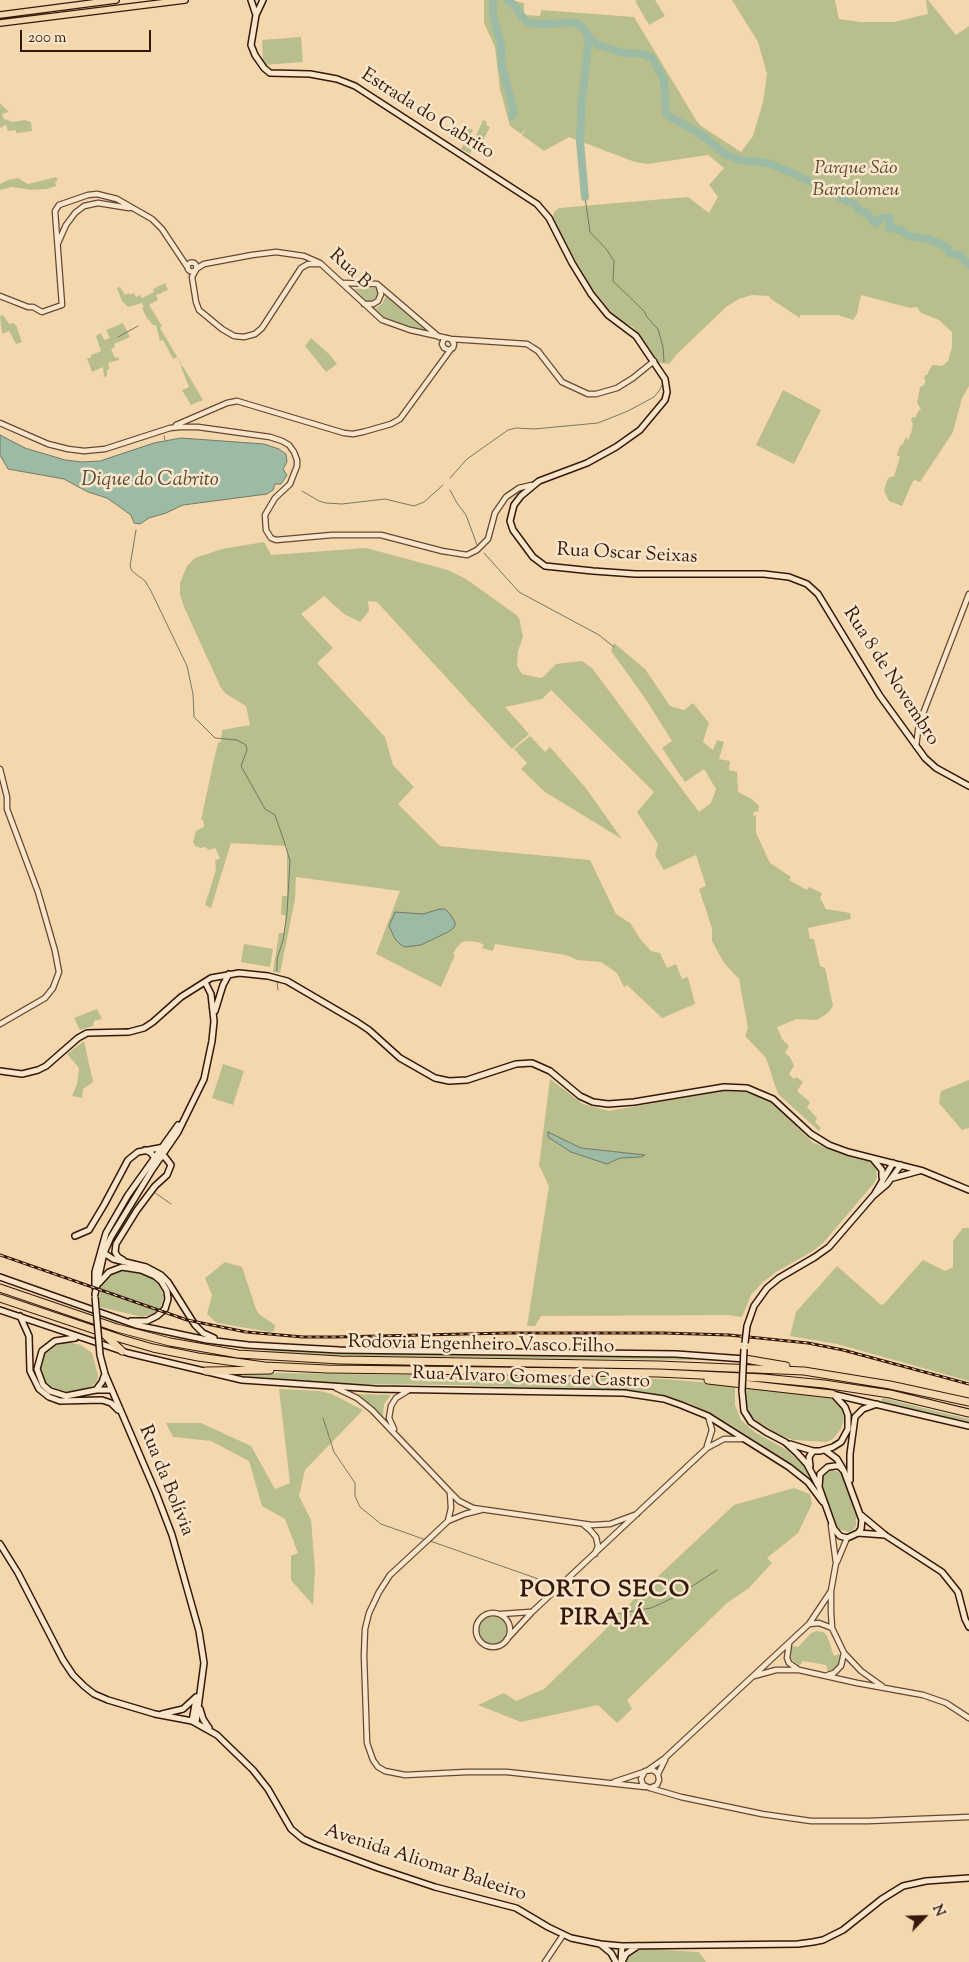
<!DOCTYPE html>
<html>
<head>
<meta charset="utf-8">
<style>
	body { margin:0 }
	#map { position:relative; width:969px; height:1962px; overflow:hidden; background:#f5d7ae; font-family:"Sorts Mill Goudy",serif }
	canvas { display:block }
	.north { position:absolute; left:899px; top:1892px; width:50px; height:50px; -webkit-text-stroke:4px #f8e5ca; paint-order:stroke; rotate:66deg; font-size:14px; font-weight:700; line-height:20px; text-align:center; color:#35180a }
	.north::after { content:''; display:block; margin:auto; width:18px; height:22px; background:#35180a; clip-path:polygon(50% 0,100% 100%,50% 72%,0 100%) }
	.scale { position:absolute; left:20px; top:30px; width:131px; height:22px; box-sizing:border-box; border:2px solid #35180a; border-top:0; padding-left:6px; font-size:15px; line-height:18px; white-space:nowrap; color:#35180a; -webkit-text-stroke:4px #f8e5ca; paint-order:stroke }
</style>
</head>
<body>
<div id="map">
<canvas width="969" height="1962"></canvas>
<div class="north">N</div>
<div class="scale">200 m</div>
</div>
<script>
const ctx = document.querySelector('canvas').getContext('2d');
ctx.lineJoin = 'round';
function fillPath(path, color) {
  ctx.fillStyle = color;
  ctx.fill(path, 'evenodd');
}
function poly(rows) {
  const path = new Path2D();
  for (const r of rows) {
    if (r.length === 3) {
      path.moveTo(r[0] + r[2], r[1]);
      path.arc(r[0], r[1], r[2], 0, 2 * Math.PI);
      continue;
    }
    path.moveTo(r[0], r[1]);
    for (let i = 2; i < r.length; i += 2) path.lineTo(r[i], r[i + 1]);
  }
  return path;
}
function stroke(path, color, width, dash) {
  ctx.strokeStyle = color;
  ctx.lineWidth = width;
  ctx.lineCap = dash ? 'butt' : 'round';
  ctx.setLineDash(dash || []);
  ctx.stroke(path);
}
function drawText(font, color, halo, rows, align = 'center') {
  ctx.font = font + ' "Sorts Mill Goudy",serif';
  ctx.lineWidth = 5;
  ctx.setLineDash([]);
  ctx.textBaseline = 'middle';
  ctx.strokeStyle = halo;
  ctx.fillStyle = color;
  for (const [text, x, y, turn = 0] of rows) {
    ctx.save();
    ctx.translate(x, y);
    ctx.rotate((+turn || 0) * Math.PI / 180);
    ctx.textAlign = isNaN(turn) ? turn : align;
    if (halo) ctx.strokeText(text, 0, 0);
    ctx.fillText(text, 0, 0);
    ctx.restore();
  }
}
fillPath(poly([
	[484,0,510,0,524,3,524,15,540,16,541,10,634,17,696,120,701,126,741,152,753,136,763,102,767,74,758,42,732,0,835,0,839,19,861,22,894,22,928,14,926,0,928,0,956,35,969,26,969,386,962,398,953,432,920,482,914,480,912,483,902,506,889,501,884,490,888,478,894,476,900,457,897,455,900,446,903,444,906,437,908,440,911,433,913,424,911,420,912,417,915,418,919,410,921,409,917,403,918,398,920,387,924,385,926,380,924,379,925,375,927,375,932,365,942,366,948,361,952,347,952,332,939,320,921,313,917,307,910,308,861,295,857,314,853,320,838,315,800,315,800,318,771,299,769,296,752,295,739,299,726,307,677,354,669,364,659,363,633,327,616,318,592,289,570,251,555,224,553,216,555,211,559,208,688,197,709,213,718,197,709,185,724,168,708,155,647,164,635,162,569,137,544,151,522,135,526,128,521,134,510,126,500,89,495,47,484,23],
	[637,0,655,0,665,16,649,25,635,1],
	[301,37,303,62,263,65,262,40],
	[0,103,9,112,2,114,4,119,13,122,25,120,31,122,32,131,17,133,15,130,8,131,6,125,0,128],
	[483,120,487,122,486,125,490,127,481,144,477,144,473,140,470,146,473,148,470,154,461,149,467,139,464,137,468,129,470,129,473,130,470,136,475,138],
	[56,177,58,180,55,182,56,186,47,189,32,190,12,187,0,190,0,184,8,180,18,178,28,184],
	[165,283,168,290,156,295,158,300,149,305,162,326,160,328,203,400,191,405,182,390,189,387,181,367,182,366,177,357,173,359,163,340,160,341,156,325,153,325,147,318,142,308,144,307,142,303,128,307,122,301,117,288,120,287,125,295,129,293,130,295,134,293,136,297,140,295,142,298,154,292,153,289],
	[376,288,378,296,370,302,376,308,382,304,386,296,430,332,409,328,382,316,353,289],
	[3,315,9,324,13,323,16,325,22,342,16,344,9,331,2,334,0,316],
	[123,323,130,337,114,344,115,347,111,349,115,358,118,357,119,360,108,363,110,369,107,370,107,376,104,377,103,367,92,372,87,358,91,358,91,355,101,351,96,336,101,333,104,340,110,338,106,330],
	[311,338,329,354,337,364,326,372,305,346],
	[783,390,821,410,794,464,756,445],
	[264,542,271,555,366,548,448,570,466,579,515,614,519,618,523,637,518,651,517,665,522,674,540,678,543,677,556,664,582,661,592,668,699,812,711,803,716,789,704,769,685,782,662,748,672,741,645,698,611,651,614,643,645,669,670,706,684,710,693,703,709,723,703,742,713,750,717,740,724,742,719,759,730,761,729,770,737,772,738,792,752,799,759,806,758,812,754,811,753,815,756,816,756,833,770,863,791,877,789,880,807,890,809,887,822,893,820,898,826,909,850,913,851,919,808,928,810,939,814,939,820,966,825,968,826,972,833,1006,828,1013,817,1020,797,1019,777,1027,782,1039,789,1046,785,1053,790,1057,794,1066,789,1074,794,1079,796,1077,803,1082,797,1091,810,1102,807,1107,817,1118,815,1122,821,1128,819,1131,778,1094,766,1058,745,1036,748,1028,739,979,724,963,712,941,712,928,699,889,706,886,696,855,664,870,655,855,658,844,637,812,654,792,551,690,542,699,505,707,529,734,512,749,377,602,368,601,369,611,360,622,344,614,324,596,301,614,333,648,317,663,385,737,393,765,414,787,398,804,440,846,590,860,616,914,630,923,641,940,651,951,660,953,667,968,676,964,682,979,688,977,695,1004,662,1018,627,985,624,987,617,973,601,962,577,960,566,955,495,944,493,951,482,948,484,945,478,942,469,941,462,942,457,947,453,954,455,955,441,987,376,954,400,891,296,877,295,899,280,973,273,972,279,933,284,933,286,916,281,914,282,896,287,896,287,846,231,843,211,908,205,905,216,870,215,861,220,858,215,848,209,850,205,847,201,848,195,846,193,842,196,831,204,827,203,820,201,820,213,764,218,743,221,741,222,730,250,725,246,706,226,694,221,688,184,607,180,595,180,583,187,566,195,558,222,549],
	[530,736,545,752,550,747,585,787,622,839,545,792,521,769,527,763,514,749],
	[244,944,273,949,270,967,241,962],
	[97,1009,102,1019,94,1021,93,1026,80,1030,74,1018],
	[84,1041,93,1082,83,1089,82,1098,72,1096,77,1084,79,1068,67,1054],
	[223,1064,244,1071,233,1105,212,1098],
	[550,1079,583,1104,609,1111,722,1091,745,1092,770,1100,813,1143,870,1160,876,1167,877,1177,875,1182,824,1242,813,1251,776,1272,762,1283,751,1295,742,1317,728,1315,541,1316,535,1326,527,1326,549,1186,539,1165],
	[969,1080,969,1128,962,1130,939,1103,941,1091],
	[963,1228,969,1228,969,1381,837,1344,790,1336,796,1312,837,1266,880,1304,883,1305,923,1260,945,1271,953,1267,953,1241],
	[225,1262,242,1267,256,1309,259,1314,275,1325,274,1331,270,1332,217,1323,207,1314,212,1295,205,1278],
	[116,1270,132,1271,142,1273,157,1281,164,1296,160,1308,153,1314,142,1317,100,1307,99,1297,102,1281,105,1277],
	[69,1342,81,1345,92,1353,98,1375,97,1381,92,1386,74,1392,65,1392,48,1386,40,1373,39,1367,45,1354,57,1345],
	[252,1348,332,1352,670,1356,748,1361,755,1363,694,1358,692,1360,333,1356,280,1353],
	[280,1373,663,1379,735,1385,735,1405,741,1420,756,1433,787,1450,805,1467,812,1480,790,1463,720,1418,689,1403,647,1392,462,1385,347,1384,232,1375],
	[746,1386,830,1397,840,1406,843,1412,844,1418,841,1429,833,1439,826,1442,793,1440,773,1432,758,1422,750,1415,745,1404],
	[279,1389,320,1391,332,1394,363,1410,305,1470,299,1496,311,1520,315,1570,313,1605,291,1580,291,1556,298,1553,285,1519,262,1506,249,1461,211,1441,173,1437,166,1423,201,1423,251,1446,275,1489,290,1483],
	[358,1394,391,1395,384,1404,383,1416],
	[883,1398,969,1419,969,1423,883,1403,881,1400],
	[832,1470,840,1472,843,1476,856,1516,856,1526,853,1530,848,1532,838,1529,834,1524,822,1486,822,1479,824,1475],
	[794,1488,810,1494,812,1504,798,1533,767,1558,772,1563,749,1588,727,1603,627,1700,632,1709,617,1723,598,1705,521,1722,478,1705,504,1693,516,1701,544,1689,603,1632,636,1597,734,1505],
	[493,1630,14],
	[817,1631,824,1632,827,1636,834,1656,839,1654,841,1656,840,1665,832,1671,828,1672,826,1665,803,1661,799,1666,790,1658,789,1653,792,1646,798,1647,811,1633],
	[650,1949,699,1952,706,1962,626,1962,629,1956,638,1950]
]), '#b8bf8d');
const water = poly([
	[0,435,25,448,65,460,82,462,100,461,154,443,181,438,264,444,279,449,286,454,287,462,283,469,287,475,281,484,275,484,273,490,267,494,183,505,166,513,149,518,140,524,134,523,131,515,107,498,88,492,64,479,8,469,0,455,0,435],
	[440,909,445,909,450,914,455,922,455,926,450,931,421,945,405,947,401,945,395,939,389,926,395,912,423,914,440,909],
	[548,1132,581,1148,645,1155,641,1157,620,1158,607,1164,571,1152,548,1137,548,1132]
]);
fillPath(water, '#9dbaa4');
stroke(water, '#737966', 1);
stroke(poly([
	[585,197,590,232,607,250,614,261,613,281,644,311,647,317,658,329,663,347,664,362],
	[118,337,138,326],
	[164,436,165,440],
	[450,478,467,459,508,430,516,428,534,429,598,423,628,411,654,397,659,391,662,385],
	[450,490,457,503,466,515,477,545],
	[302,491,319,501,326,503,342,504,385,499,414,506,424,502,443,485],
	[136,530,130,566,132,571,145,581,151,591,187,666,193,694,194,717,215,738,237,740,246,745,247,750,241,766,265,809,275,815,285,844,290,861,287,913,283,940,277,959,277,971],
	[484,553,519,592,599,635,614,647],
	[277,982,278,990],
	[154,1192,171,1204],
	[323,1418,334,1452,355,1483,355,1496,360,1507,381,1524,426,1540],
	[430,1541,550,1583],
	[610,1615,651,1608,677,1596,717,1570]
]), '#737966', 1);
stroke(poly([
	[493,0,493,15,501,45,502,67,514,110,512,116],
	[507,0,514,5,524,19,529,23,537,24,576,23,584,29,589,37,582,98,580,141,585,197],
	[589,37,598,45,624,53,643,54,652,58,664,79,666,113,669,116,702,135,726,155,741,160,768,163,794,174,839,195,840,199,855,204,859,211,867,213,875,224,882,218,890,218,889,228,901,230,909,236,928,239,947,247,949,253,960,255,969,265]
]), '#9dbaa4', 8);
const tertiary = poly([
	[58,243,66,225,75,213,84,206,98,203,129,208],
	[192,267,4.5],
	[196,269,204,264,252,255,276,252,304,256,320,263,382,320,410,330,451,339,454,344,453,348,449,350,444,348,442,344,444,339,447,338],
	[196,270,192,277,196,302,199,310,222,329,234,336,244,337,255,334,262,328,301,268,308,264,320,264],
	[343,283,377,284,439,337],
	[0,296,28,307,33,307,42,312,62,305,55,211,59,205,88,195,97,194,117,199,152,219,162,229,188,268],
	[364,304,373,304,378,301,381,294,379,287],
	[451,339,527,344,538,351,562,382,588,394,596,394,617,388,633,378,654,361],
	[0,423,48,444,68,449,84,451,105,449,170,428,180,427,198,427,270,437,282,441,289,445,294,452,297,460,297,466,290,484,275,498,265,515,266,530,271,538,276,540,332,535,381,535,442,551,467,555,477,550,488,539,495,513,506,497,519,488,532,485],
	[176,425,227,403,237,401,344,433,353,434,363,432,391,424,400,419,451,349],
	[916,746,919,724,969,594],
	[0,769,7,797,7,809,38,892,55,951,59,972,53,988,45,998,0,1024],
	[336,1388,357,1398,372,1410,450,1492,459,1501,473,1508,592,1525,610,1524,637,1514],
	[394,1429,389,1418,391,1406,396,1398,409,1390],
	[707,1446,712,1430,708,1416],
	[481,1510,465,1514,448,1521,430,1538,390,1575,379,1592,369,1613,365,1629,364,1656,367,1743,373,1760,378,1767,385,1771,405,1775,467,1772,507,1772,645,1787],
	[448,1521,451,1508,450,1493],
	[584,1525,590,1530,596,1537,598,1546,595,1554],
	[831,1525,836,1563,831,1591,831,1612,832,1628,844,1653,861,1671,882,1686],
	[837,1562,847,1538],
	[493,1630,17],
	[501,1614,530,1612],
	[809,1624,819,1623,832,1628],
	[507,1639,532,1612,707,1448,724,1439,744,1439],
	[789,1644,787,1658,789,1663,799,1670],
	[754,1676,776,1670,799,1670,857,1683,923,1695,946,1703,969,1718],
	[825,1676,834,1673,841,1666,844,1653],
	[648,1770,665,1758,809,1624,831,1591],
	[658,1774,653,1770,645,1771,641,1779,643,1785,650,1788,657,1785,659,1780,658,1774,665,1760],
	[614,1782,644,1772],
	[650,1788,681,1797,762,1814,811,1821,868,1821,969,1817],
	[545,1962,563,1935]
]);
const secondary = poly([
	[251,0,256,15],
	[263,0,256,15,251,45,255,55,264,68,270,73,310,74,337,79,355,86,537,204,549,218,572,263,591,294,608,315,636,336,665,379,667,392,665,400,640,430,616,447,587,463,539,481,521,496,514,505,510,521,513,530,533,557,545,566,593,571,635,574,764,574,789,577,807,584,818,594,880,696,925,758,936,768,969,786],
	[215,1011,223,985,229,974],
	[0,1071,22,1074,38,1070,46,1066,78,1038,87,1033,129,1032,144,1028,153,1022,181,997,211,978,239,973,268,976,287,981,357,1022,369,1030,400,1058,435,1078,449,1081,467,1080,516,1064,532,1063,550,1071,580,1096,593,1102,608,1104,634,1102,724,1087,747,1088,773,1099,811,1134,829,1145,848,1152,923,1171,969,1190],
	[873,1159,882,1170,882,1177],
	[893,1178,919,1171],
	[874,1195,893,1163],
	[75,1236,89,1230,104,1205,128,1160,138,1152,164,1147],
	[104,1253,113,1259,146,1267,161,1275,168,1282,195,1325,203,1333,214,1338],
	[123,1260,118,1257,115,1252,116,1244,137,1210,155,1186,167,1175,171,1165,165,1157,154,1157,151,1153,145,1150],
	[0,1277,136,1325,207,1340,248,1345,339,1350,676,1354,745,1359],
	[99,1283,109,1272,122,1267,141,1270,155,1276,161,1281,167,1291,168,1299,165,1309,157,1316,147,1321,131,1321],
	[95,1287,95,1272,106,1233,128,1195,178,1125],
	[95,1294,104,1253,111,1237,152,1170,178,1132,204,1079,212,1041,214,1021,211,994,205,982],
	[0,1310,128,1353,242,1380,375,1389,624,1393,664,1399,681,1405,708,1416,789,1467,808,1482,823,1502],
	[20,1316,29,1336,30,1371,39,1389,49,1397,60,1401,102,1400,111,1403,118,1410],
	[747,1326,754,1306,767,1288,779,1278,815,1257,829,1247,873,1196,887,1184,901,1165],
	[75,1338,55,1341,42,1351,37,1369,43,1385,50,1391,66,1396,96,1390,111,1390],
	[100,1355,105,1374,156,1493,172,1535,199,1631,204,1663,196,1723],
	[96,1390,102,1382,105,1374],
	[742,1391,744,1411,751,1422,766,1432,785,1442,797,1453,807,1464,818,1485],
	[832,1394,969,1426],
	[790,1444,813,1451,820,1451,833,1447,841,1442,848,1429,848,1415,845,1407,835,1396],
	[825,1450,837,1459,843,1469],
	[810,1466,809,1457,813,1451],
	[835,1466,839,1466,844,1471,862,1520,861,1529,858,1533,847,1538,840,1536,834,1529,819,1487,820,1474,828,1467,835,1466],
	[850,1480,850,1454,855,1417,863,1409,877,1404],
	[861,1515,885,1535,942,1572,958,1592,965,1619,969,1627],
	[858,1533,885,1535],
	[0,1544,18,1573,63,1660,73,1675,84,1686,94,1694,108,1700,155,1714,192,1721,217,1735,253,1770,268,1789,291,1829,303,1839,316,1845,378,1868,435,1887,516,1908,548,1927,571,1938,600,1944,622,1946,798,1944,813,1942,823,1940,843,1930,882,1899,903,1886,926,1881,969,1878],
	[200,1709,203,1719,209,1728],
	[162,1714,183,1709,196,1697],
	[192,1721,196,1699],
	[600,1944,611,1953,616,1962],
	[621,1962,622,1946],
	[622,1962,626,1954,638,1946]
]);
const primary = poly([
	[0,15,116,0],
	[0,23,185,0]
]);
const motorway = poly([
	[0,1288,117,1328,170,1342,238,1354,340,1360,659,1365,804,1371,890,1385,969,1402],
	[0,1298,122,1339,153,1348,198,1357,265,1366,327,1369,658,1373,763,1378,824,1384,890,1394,969,1413],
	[105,1335,122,1351],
	[745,1359,786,1366],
	[206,1371,270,1370],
	[708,1380,832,1394]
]);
stroke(tertiary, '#654833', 7);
stroke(secondary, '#35180a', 8);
stroke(primary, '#35180a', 8);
stroke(motorway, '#35180a', 9);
stroke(tertiary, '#f8e5ca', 4.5);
stroke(secondary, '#f8e5ca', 5);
stroke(primary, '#f5d7ae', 5.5);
stroke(motorway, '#f5d7ae', 7);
const rail = poly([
	[0,1255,187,1320,246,1332,303,1337,336,1337,507,1333,664,1333,729,1335,808,1343,843,1350,969,1384]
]);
stroke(rail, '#35180a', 3);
stroke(rail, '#f8e5ca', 1, [4]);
const secondaryBridge = poly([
	[95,1297,100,1355],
	[745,1343,747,1326],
	[742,1391,744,1349]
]);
stroke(secondaryBridge, '#35180a', 8, []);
stroke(secondaryBridge, '#f8e5ca', 5);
drawText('19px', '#35180a', '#f8e5ca', [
	["Estrada do Cabrito",427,115,32],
	["Rua B",349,270,42],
	["Rua Oscar Seixas",627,555,3],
	["Rua 8 de Novembro",890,677,57],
	["Rodovia Engenheiro Vasco Filho",481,1346,1],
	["Rua Alvaro Gomes de Castro",531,1379,2],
	["Rua da Bolívia",165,1481,68],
	["Avenida Aliomar Baleeiro",425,1864,18]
]);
drawText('italic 19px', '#5c4a31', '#f8e5ca', [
	["Parque São",856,170],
	["Bartolomeu",856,192]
]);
drawText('italic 20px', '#544938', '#f8e5ca', [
	["Dique do Cabrito",150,482]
]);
ctx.letterSpacing = '1px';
drawText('bold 24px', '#35180a', '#f8e5ca', [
	["PORTO SECO",605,1592],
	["PIRAJÁ",605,1620]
]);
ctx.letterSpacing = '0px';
</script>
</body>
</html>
